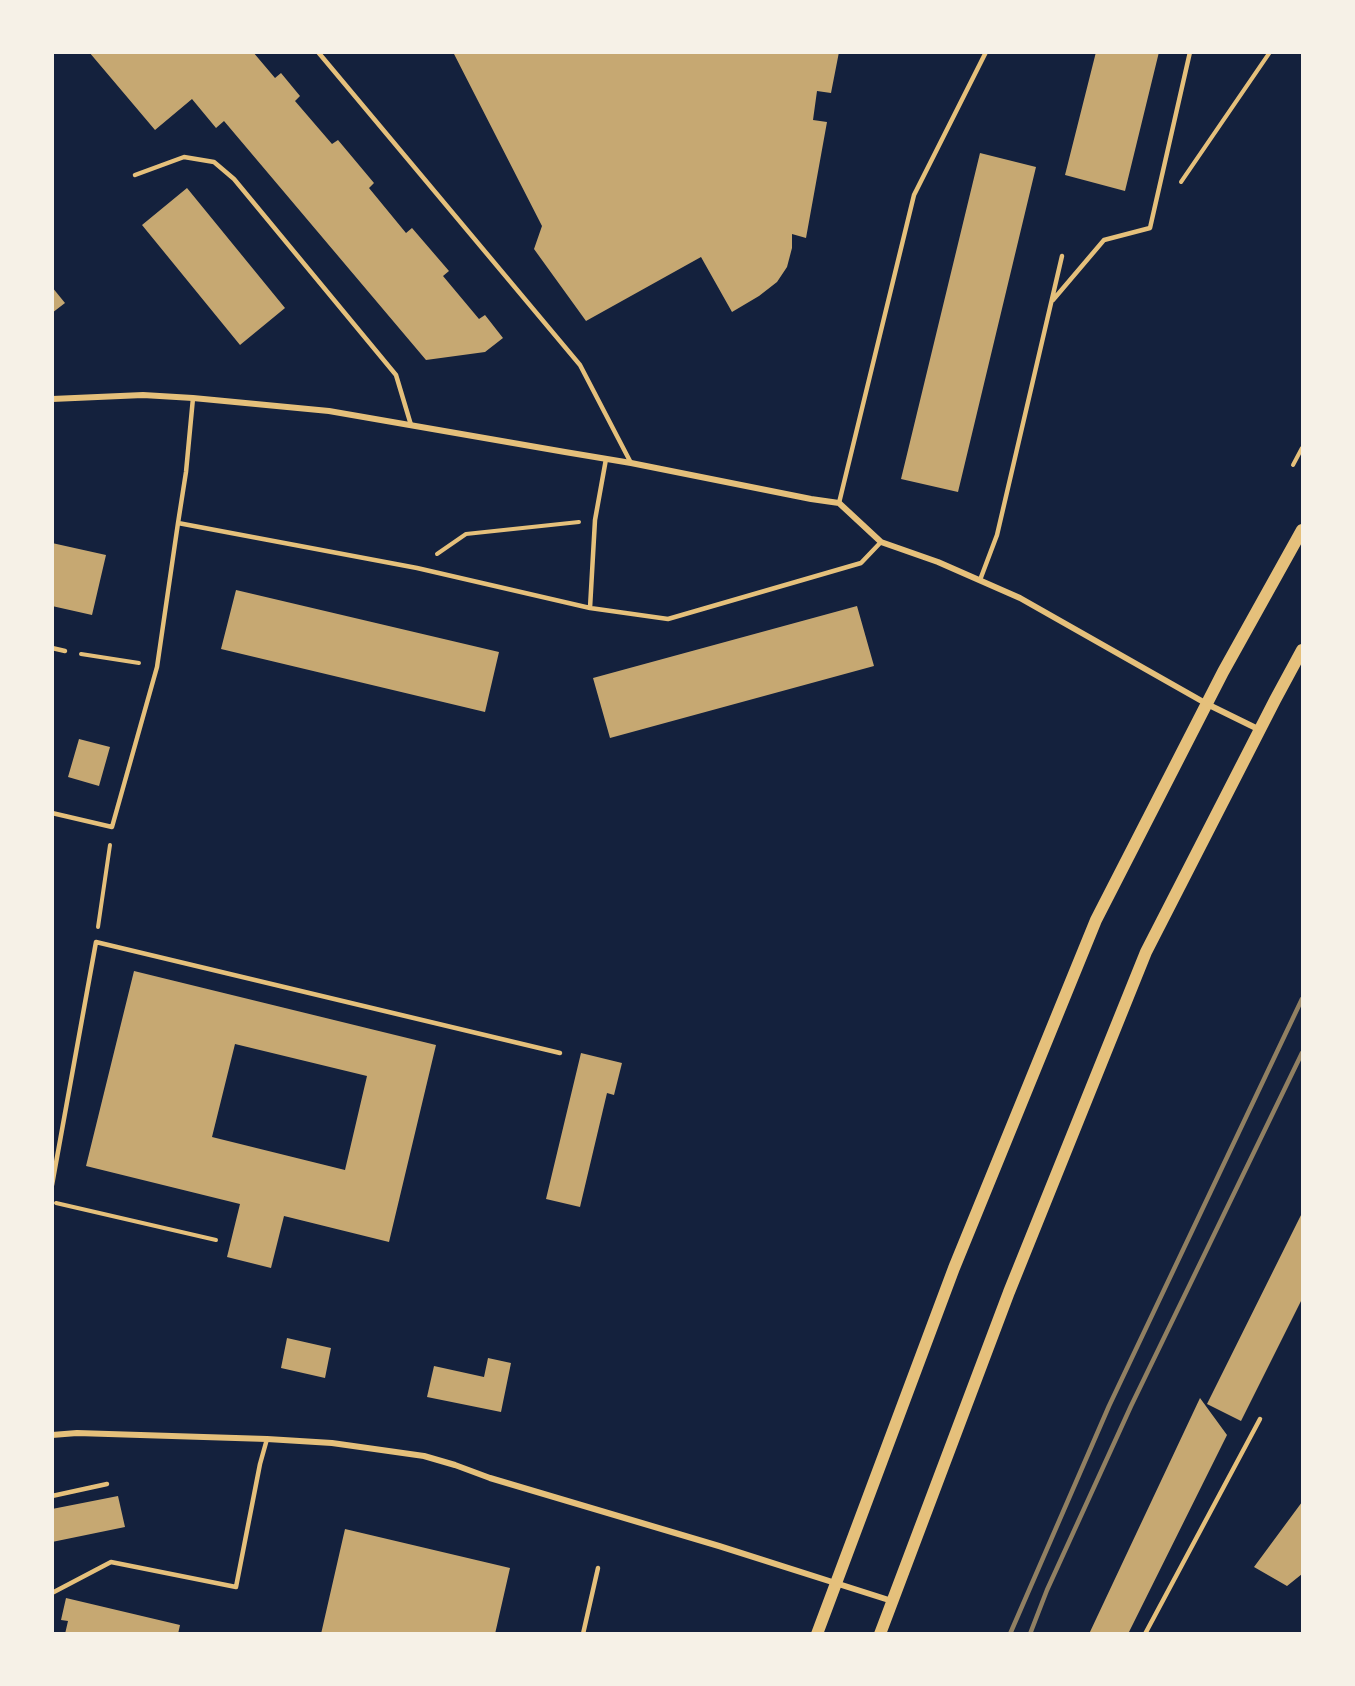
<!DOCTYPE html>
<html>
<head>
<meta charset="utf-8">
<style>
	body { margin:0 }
	#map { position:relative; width:1355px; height:1686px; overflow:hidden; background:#14213d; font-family:"Source Sans 3",sans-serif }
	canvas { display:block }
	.frame { position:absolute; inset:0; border:54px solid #f6f1e7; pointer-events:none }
</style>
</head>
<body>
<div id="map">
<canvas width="1355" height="1686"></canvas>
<div class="frame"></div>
</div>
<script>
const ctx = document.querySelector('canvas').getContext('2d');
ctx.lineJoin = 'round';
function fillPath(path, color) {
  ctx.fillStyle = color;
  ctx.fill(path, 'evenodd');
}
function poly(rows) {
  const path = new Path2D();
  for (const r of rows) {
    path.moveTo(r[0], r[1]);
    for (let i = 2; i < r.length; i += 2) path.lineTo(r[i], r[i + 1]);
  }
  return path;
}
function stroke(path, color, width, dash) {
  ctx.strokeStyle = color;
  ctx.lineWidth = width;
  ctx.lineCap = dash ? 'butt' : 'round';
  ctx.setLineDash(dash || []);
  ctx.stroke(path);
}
fillPath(poly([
	[89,52,253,52,275,78,281,73,300,96,295,101,332,144,338,140,374,183,369,188,406,233,412,228,449,271,443,276,479,319,485,315,503,338,485,352,426,360,224,121,216,128,192,99,155,130],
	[453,52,839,52,831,93,817,91,813,120,827,122,806,238,792,234,792,248,787,267,777,282,759,296,732,312,701,257,586,321,534,249,542,226],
	[1096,52,1159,52,1125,191,1065,175],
	[980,153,1036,167,958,492,901,479],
	[187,188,285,308,240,345,142,225],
	[52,287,65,303,52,313],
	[52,543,106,555,92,615,52,606],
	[236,590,499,652,485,712,221,649],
	[857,606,874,666,610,738,593,678],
	[79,739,110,747,99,786,68,777],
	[134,971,436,1045,389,1242,284,1216,271,1268,227,1257,240,1204,86,1166],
	[235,1044,367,1076,345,1170,212,1137],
	[581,1053,622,1063,614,1095,607,1093,580,1207,546,1199],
	[1302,1213,1302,1299,1241,1421,1207,1404],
	[287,1338,331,1348,325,1378,281,1368],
	[488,1358,511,1363,501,1412,427,1397,434,1366,484,1377],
	[1200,1398,1227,1435,1128,1634,1089,1634],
	[118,1496,125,1527,52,1542,52,1509],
	[1302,1502,1302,1574,1287,1586,1254,1567],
	[345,1529,510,1568,495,1634,321,1634],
	[66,1598,180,1625,178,1634,65,1634,68,1621,61,1620]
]), '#c6a872');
stroke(poly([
	[1181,182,1270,52],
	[1293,465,1302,448],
	[437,554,466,534,579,522],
	[81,654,139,663],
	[98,927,110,845],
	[56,1203,216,1240]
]), '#e5c07b', 4);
stroke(poly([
	[318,52,580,365,631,463],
	[135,175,184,157,214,162,234,179,396,375,411,425],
	[1053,300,1104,240,1150,228,1190,52],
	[193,398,186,472,178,523,417,568,590,608,668,619,861,563,881,542],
	[839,503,914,195,986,52],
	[980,580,997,535,1062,256],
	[590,608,595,520,606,459],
	[52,648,65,651],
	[52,813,112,827,157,667,178,523],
	[52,1185,96,942,560,1053],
	[52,1496,107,1484],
	[52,1593,111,1562,236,1587,260,1464,267,1439],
	[583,1634,598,1568],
	[1145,1634,1260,1419]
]), '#e5c07b', 4.5);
stroke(poly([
	[52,399,143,395,193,398,329,411,565,452,631,463,811,499,839,503,881,542,938,562,1020,598,1207,704,1260,730],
	[52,1435,77,1433,267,1439,332,1443,424,1456,455,1465,490,1478,719,1546,892,1601]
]), '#e5c07b', 6);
stroke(poly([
	[817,1634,954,1268,1096,920,1223,672,1302,530],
	[880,1634,1009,1292,1146,952,1275,700,1302,650]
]), '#e5c07b', 12);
stroke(poly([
	[1010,1634,1109,1406,1302,999],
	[1030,1634,1047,1590,1131,1406,1302,1053]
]), '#918062', 4.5);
</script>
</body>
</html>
